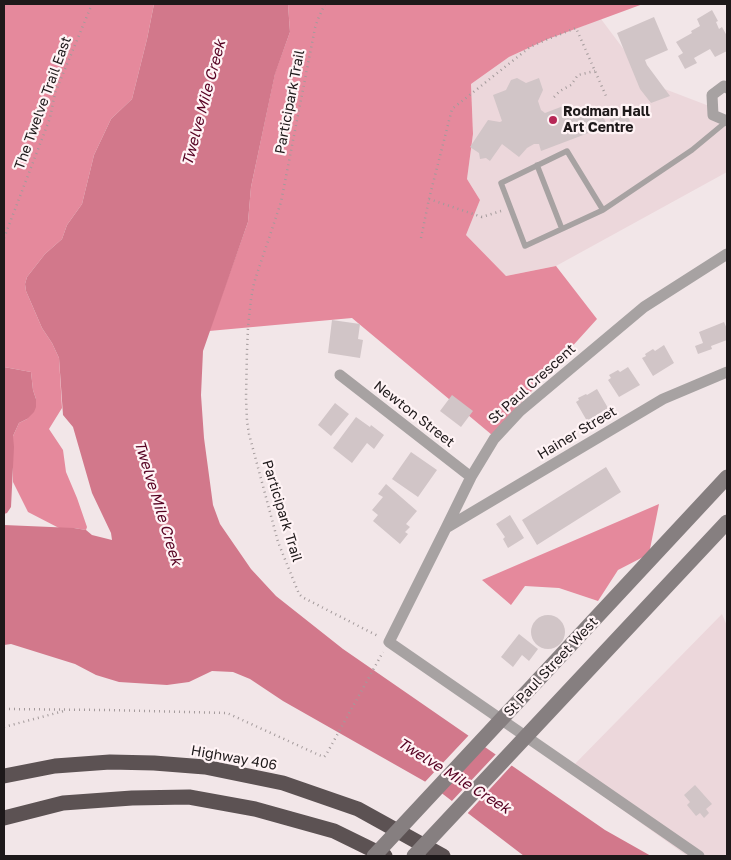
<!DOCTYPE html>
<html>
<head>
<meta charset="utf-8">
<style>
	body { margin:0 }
	#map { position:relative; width:731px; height:860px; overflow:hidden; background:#f2e6e8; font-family:"Golos Text",sans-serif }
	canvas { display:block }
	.frame { position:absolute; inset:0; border:5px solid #1e191a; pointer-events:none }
</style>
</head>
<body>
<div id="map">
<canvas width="731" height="860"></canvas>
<div class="frame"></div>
</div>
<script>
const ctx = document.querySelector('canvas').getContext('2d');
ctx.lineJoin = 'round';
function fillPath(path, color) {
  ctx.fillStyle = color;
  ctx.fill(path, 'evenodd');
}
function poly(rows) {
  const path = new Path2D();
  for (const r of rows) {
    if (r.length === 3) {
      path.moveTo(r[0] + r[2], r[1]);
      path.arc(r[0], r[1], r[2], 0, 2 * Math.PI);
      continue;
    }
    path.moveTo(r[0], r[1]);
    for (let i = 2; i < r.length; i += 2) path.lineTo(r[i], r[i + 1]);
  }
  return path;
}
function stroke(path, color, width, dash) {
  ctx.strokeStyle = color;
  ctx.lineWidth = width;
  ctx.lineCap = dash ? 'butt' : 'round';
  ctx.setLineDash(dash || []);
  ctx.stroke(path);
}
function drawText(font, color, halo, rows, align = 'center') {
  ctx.font = font + ' "Golos Text",sans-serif';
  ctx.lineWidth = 4.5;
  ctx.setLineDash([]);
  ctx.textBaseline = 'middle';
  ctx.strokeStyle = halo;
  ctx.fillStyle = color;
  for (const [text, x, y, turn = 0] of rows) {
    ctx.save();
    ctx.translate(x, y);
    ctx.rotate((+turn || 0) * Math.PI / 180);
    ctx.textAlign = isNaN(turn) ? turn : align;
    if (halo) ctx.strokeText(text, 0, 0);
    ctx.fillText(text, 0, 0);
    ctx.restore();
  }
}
fillPath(poly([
	[601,19,649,83,717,109,727,129,727,172,556,266,506,276,466,235,480,200,467,179,473,134,471,84,509,57,548,39],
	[722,614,727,626,727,856,687,856,568,771]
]), '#ecd7db');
fillPath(poly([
	[4,4,154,4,147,39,132,99,111,119,94,155,82,204,67,225,62,239,45,254,27,277,25,284,26,291,42,328,52,343,59,358,62,408,49,429,63,450,66,472,77,498,87,527,86,530,74,528,59,528,28,512,13,482,13,436,19,423,27,419,36,399,33,390,31,372,4,367],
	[288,4,643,4,548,39,509,57,471,84,473,134,467,179,480,200,466,235,506,276,556,266,597,319,492,435,352,318,209,331,248,222,251,187,275,73,290,32],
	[659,504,649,554,618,570,598,601,559,588,525,586,511,605,482,580]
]), '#e5899c');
fillPath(poly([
	[154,4,288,4,290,32,275,74,251,187,248,222,203,351,201,395,204,438,213,505,220,524,251,569,276,596,343,649,605,830,651,856,524,856,431,785,283,701,250,679,233,672,212,671,189,682,167,685,119,682,96,675,75,664,11,644,4,645,4,525,74,528,86,530,92,535,112,540,111,533,92,493,73,427,63,415,59,358,52,343,42,328,26,291,25,284,27,277,45,254,62,239,67,225,82,204,94,155,111,119,132,99,147,39],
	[4,367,31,372,33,390,36,399,36,407,34,412,27,419,19,423,13,436,14,447,11,507,7,513,4,514]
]), '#d2788b');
fillPath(poly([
	[470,734,486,745,429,787,423,784],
	[497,753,513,764,466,815,450,803]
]), '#f2e6e8');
fillPath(poly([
	[712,10,718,21,716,22,719,29,722,27,727,36,727,51,715,57,710,49,694,58,697,63,685,69,678,56,683,53,676,42,692,33,691,31,700,26,697,19],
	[654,17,668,50,645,60,647,65,670,96,651,103,640,89,617,33],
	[517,78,526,83,539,78,543,90,538,101,541,110,545,113,566,105,571,119,600,108,607,126,541,151,539,144,534,144,527,148,519,157,502,144,490,161,486,158,480,159,479,153,470,147,488,120,500,122,502,121,493,95,506,90,511,80],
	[628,114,631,126,627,127,628,132,621,134,620,131,614,132,610,119],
	[332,320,360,324,358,339,363,340,360,358,328,353],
	[724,322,727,329,727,340,711,346,712,349,698,354,695,346,703,343,699,332],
	[664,345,674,363,653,376,642,358,646,356,645,354,653,349,655,351],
	[628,367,640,385,619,397,608,380,611,378,609,375,618,370,620,372],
	[597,389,608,408,587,421,576,402,579,400,578,398,586,394,587,395],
	[452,395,473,411,461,427,440,411],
	[335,403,349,414,331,436,318,425],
	[356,417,370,427,371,425,384,435,374,449,367,443,352,463,333,448],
	[411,452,437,470,418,497,392,479],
	[606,467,621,492,537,545,522,520],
	[386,484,417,511,406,524,410,527,405,532,408,534,400,544,373,521,378,515,372,510,383,497,378,494],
	[510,515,524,538,508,548,503,539,505,537,496,524],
	[548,632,17],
	[519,634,538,649,529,661,522,655,513,667,501,657],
	[695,785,712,804,706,809,709,813,704,818,700,813,696,816,687,805,690,802,684,795]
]), '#d1c5c7');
stroke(poly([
	[325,4,318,19,315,28,281,202,254,283,251,299,248,327,247,351,246,398,247,421,249,434,278,542,299,594,302,597,378,636],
	[554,97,560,91,571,85,578,75,595,71],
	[429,199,482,217,501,211],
	[4,238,50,118,55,93,92,4],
	[421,238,429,199,452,109,530,47,548,39,576,28,606,96],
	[4,709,106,710,227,713,319,755,324,757,326,755,383,652],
	[4,727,64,711]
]), '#a39a9b', 2.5, [1, 4]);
stroke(poly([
	[537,165,562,229],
	[603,210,525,246,501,183,567,151,603,210,692,150,727,121]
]), '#a7a2a2', 5.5);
stroke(poly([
	[727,88,724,86,712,95,713,115,727,121],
	[340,375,471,477],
	[446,528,663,399,727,372],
	[699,856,389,642,446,528,471,477,494,439,520,411,644,307,727,254]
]), '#a7a2a2', 11);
stroke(poly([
	[4,776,55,766,110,762,154,763,205,767,283,783,358,809,443,856],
	[4,818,63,803,132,798,189,797,255,809,334,831,385,856]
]), '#5c5253', 15);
stroke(poly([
	[374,856,727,477],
	[414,856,727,522]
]), '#867f80', 15);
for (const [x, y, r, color] of [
	[553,120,5,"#b62756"]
]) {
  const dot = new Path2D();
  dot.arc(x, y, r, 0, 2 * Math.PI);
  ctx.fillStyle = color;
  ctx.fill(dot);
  stroke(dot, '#fff3f5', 2);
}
drawText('14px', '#1e191a', '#fff3f5', [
	["Participark Trail",290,102,-79],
	["The Twelve Trail East",43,103,-70],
	["St Paul Crescent",532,384,-42],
	["Newton Street",414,414,38],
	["Hainer Street",577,433,-31],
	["Participark Trail",282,511,73],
	["St Paul Street West",551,667,-47],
	["Highway 406",234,758,10]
]);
drawText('bold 14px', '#1e191a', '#fff3f5', [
	["Rodman Hall",563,112],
	["Art Centre",563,128]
], 'left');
drawText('italic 15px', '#570222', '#fff3f5', [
	["Twelve Mile Creek",204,103,-75],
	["Twelve Mile Creek",158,503,73],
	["Twelve Mile Creek",454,776,32]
]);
</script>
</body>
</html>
